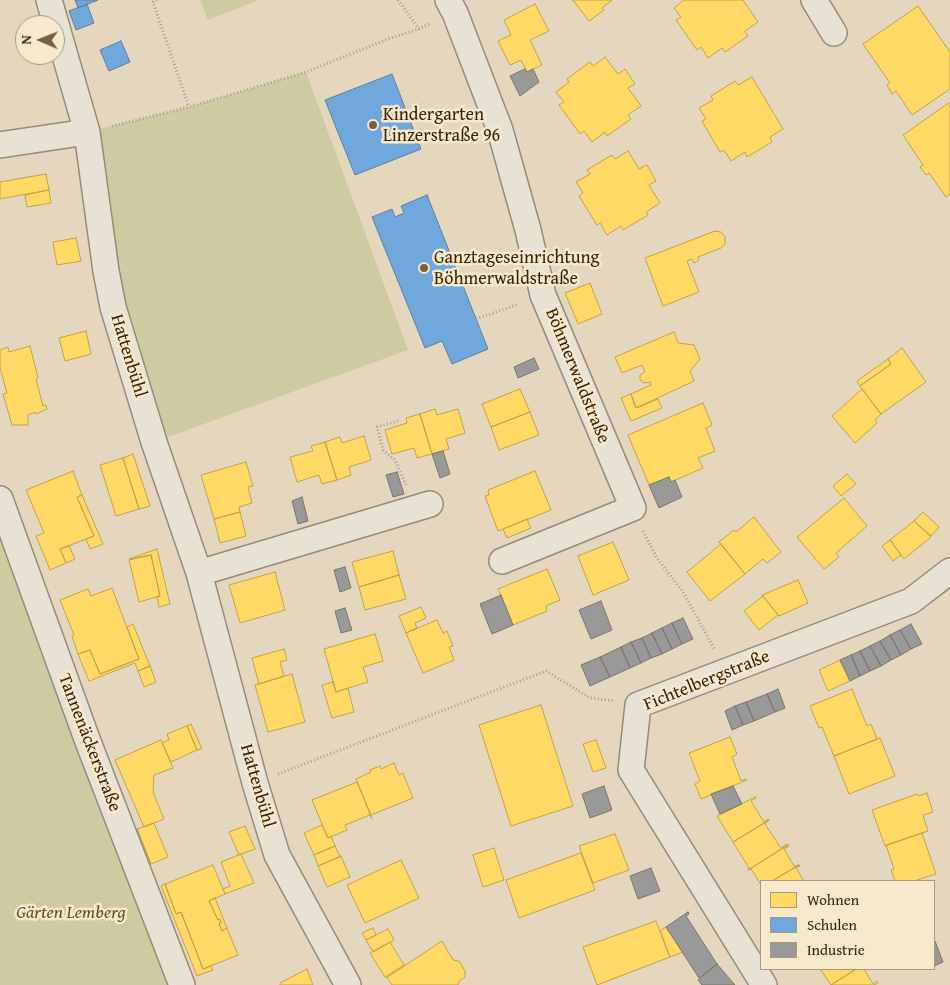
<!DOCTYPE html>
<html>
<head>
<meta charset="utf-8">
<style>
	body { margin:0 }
	#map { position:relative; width:950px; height:985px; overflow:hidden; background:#e4d7be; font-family:"Gentium Book Plus",serif }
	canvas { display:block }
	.legend { position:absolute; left:760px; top:880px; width:175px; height:90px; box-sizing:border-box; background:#f7e9cb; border:1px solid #ac987c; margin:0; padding:6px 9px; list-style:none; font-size:15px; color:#3c1f05 }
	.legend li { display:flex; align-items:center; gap:10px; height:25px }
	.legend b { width:25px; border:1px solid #ac987c }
	.north { position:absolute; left:15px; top:15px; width:50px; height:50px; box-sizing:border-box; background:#f7e9cb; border:1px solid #ac987c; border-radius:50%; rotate:271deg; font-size:14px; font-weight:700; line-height:20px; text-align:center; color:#3c1f05 }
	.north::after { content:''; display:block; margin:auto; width:18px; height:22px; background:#775f46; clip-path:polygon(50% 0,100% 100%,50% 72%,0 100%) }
</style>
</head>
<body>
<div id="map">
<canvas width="950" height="985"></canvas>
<ul class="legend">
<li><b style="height:14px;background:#ffd966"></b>Wohnen</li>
<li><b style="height:14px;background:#6fa8dc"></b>Schulen</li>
<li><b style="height:14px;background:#999"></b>Industrie</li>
</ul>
<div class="north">N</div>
</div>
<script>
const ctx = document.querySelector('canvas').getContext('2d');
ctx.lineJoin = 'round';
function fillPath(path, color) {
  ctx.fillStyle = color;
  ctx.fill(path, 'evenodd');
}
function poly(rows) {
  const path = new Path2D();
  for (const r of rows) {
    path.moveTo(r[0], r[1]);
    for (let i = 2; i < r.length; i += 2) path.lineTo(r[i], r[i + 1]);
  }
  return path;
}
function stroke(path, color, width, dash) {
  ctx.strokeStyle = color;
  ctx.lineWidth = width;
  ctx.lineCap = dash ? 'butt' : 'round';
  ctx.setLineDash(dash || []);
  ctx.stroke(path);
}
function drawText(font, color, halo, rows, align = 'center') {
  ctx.font = font + ' "Gentium Book Plus",serif';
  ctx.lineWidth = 5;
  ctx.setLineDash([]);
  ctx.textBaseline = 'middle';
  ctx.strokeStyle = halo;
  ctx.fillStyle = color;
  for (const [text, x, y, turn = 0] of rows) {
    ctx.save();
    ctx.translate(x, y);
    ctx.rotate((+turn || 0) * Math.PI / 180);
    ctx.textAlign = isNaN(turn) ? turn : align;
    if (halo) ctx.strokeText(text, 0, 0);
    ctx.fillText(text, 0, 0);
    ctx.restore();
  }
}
fillPath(poly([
	[200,0,259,0,208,20],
	[306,72,408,350,154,442,87,132,189,107],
	[0,522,175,985,0,985]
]), '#cecaa1');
const homes = poly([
	[573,0,612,0,602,8,604,10,589,21,573,0],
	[684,0,743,0,758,22,745,31,748,36,725,52,722,48,708,58,701,47,697,50,676,20,681,17,674,8,684,0],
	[535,4,549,31,530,40,542,65,527,72,521,60,510,65,498,41,511,35,504,20,535,4],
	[918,6,950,52,950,89,912,115,896,91,892,94,887,85,890,83,863,44,918,6],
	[605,57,618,74,625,69,635,84,628,88,641,106,628,115,631,119,607,136,605,132,592,142,584,131,580,134,559,105,564,102,556,92,569,82,567,79,590,62,593,66,605,57],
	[752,77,783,129,770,137,772,142,747,157,745,152,731,161,724,150,720,152,702,121,706,119,699,108,713,100,711,96,735,81,738,85,752,77],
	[950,102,950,194,946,197,929,173,926,175,920,167,923,165,903,135,950,102],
	[628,151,639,169,647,165,656,181,649,185,660,203,646,212,648,215,623,230,621,226,607,235,600,223,597,225,579,196,583,193,576,182,590,174,587,170,612,155,615,159,628,151],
	[46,174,49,190,0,199,0,182,46,174],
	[49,190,51,203,27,207,25,195,49,190],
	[715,231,721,232,725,237,725,244,721,248,698,257,699,260,694,263,692,259,687,261,699,292,663,306,645,258,715,231],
	[76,238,81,261,57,265,53,242,76,238],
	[590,283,602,314,578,324,565,293,590,283],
	[86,331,91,354,65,361,59,338,86,331],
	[674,332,678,343,694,345,700,359,690,371,694,381,636,408,631,394,651,385,650,382,644,383,640,380,640,375,645,372,642,365,622,373,615,357,674,332],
	[30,346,38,378,36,379,43,406,46,405,47,409,36,414,35,412,28,415,28,425,12,425,3,394,7,393,0,368,0,350,8,347,9,352,30,346],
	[902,348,926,382,881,414,860,386,891,364,888,359,902,348],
	[888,359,891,364,860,386,857,381,888,359],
	[520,389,530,412,491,427,482,404,520,389],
	[862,389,881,414,875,420,877,423,855,443,832,416,862,389],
	[631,394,636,408,658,399,662,408,631,421,621,398,631,394],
	[703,403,712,425,706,428,715,451,698,458,703,468,671,482,669,477,649,485,628,435,703,403],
	[435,409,437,415,458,409,465,433,446,439,449,449,432,454,420,414,435,409],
	[530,412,539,435,499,450,491,427,530,412],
	[420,414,432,454,417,458,414,448,392,454,385,430,407,423,406,418,420,414],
	[364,436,371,460,349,467,351,475,337,480,325,442,340,437,342,443,364,436],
	[325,442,337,480,322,484,319,475,297,482,290,457,313,451,311,446,325,442],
	[133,454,150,506,139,509,123,458,133,454],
	[123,458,139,509,116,516,100,465,123,458],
	[246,462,253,486,248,487,252,503,239,507,240,512,214,519,201,475,246,462],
	[73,471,82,495,77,497,94,536,60,549,66,563,50,570,36,536,44,533,26,490,73,471],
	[535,471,551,510,498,531,485,496,489,495,488,490,535,471],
	[847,474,856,484,841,496,833,486,847,474],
	[82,495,103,544,90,549,86,539,94,536,77,497,82,495],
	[844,498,867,526,836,553,839,557,824,569,797,537,844,498],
	[240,512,246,536,220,543,214,519,240,512],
	[923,512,939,527,931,536,914,521,923,512],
	[754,517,781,552,767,563,763,559,745,574,719,542,734,530,736,532,754,517],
	[527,519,531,528,507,538,503,529,527,519],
	[914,521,931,537,904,559,890,540,914,521],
	[890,540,901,555,893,561,882,546,890,540],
	[613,542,629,580,593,595,578,556,613,542],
	[721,544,745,574,710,601,687,572,721,544],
	[69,546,75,559,66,563,60,549,69,546],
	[157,549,170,604,159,607,157,597,160,596,151,555,129,559,157,549],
	[393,551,399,575,359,587,352,562,393,551],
	[151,555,160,596,139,602,129,560,151,555],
	[547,569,560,600,546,606,547,611,513,625,498,589,547,569],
	[275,572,285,610,240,623,229,585,275,572],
	[399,575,406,599,365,610,359,587,399,575],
	[798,580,808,603,779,616,762,595,798,580],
	[112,588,139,659,100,674,90,650,78,654,72,636,74,635,60,600,88,589,91,596,112,588],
	[763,596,778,615,759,630,744,611,763,596],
	[421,607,426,618,415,623,417,628,406,633,399,616,421,607],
	[437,620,443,633,447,631,453,646,449,647,454,660,423,673,406,633,437,620],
	[133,624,150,666,138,671,135,663,89,681,78,654,90,650,100,674,139,659,127,627,133,624],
	[375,634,383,661,363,667,368,682,336,692,324,649,375,634],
	[284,649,287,660,280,662,284,676,259,684,252,658,284,649],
	[840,660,850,681,828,691,819,670,840,660],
	[150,666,156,682,144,687,138,671,150,666],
	[292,674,305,722,268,732,255,685,292,674],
	[333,682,336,692,348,688,354,712,332,718,322,685,333,682],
	[852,689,867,726,871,724,877,739,834,756,822,727,819,728,810,706,852,689],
	[541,705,573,806,511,826,479,725,541,705],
	[191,724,202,749,197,750,187,726,191,724],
	[187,726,197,750,171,762,162,743,169,740,167,734,187,726],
	[730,737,737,754,732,757,741,781,746,779,747,780,701,799,695,784,700,781,689,753,730,737],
	[880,738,895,776,849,794,834,756,880,738],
	[161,740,173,768,154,775,153,792,164,819,144,827,115,760,161,740],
	[596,740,606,768,593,772,583,744,596,740],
	[394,763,399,775,403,773,413,798,371,815,356,779,371,772,370,770,380,766,381,769,394,763],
	[357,782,372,819,370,815,345,825,347,830,328,838,312,800,357,782],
	[927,793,933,812,923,815,928,831,885,846,872,810,917,794,918,796,927,793],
	[755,797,756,798,751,801,764,822,768,819,769,820,733,842,717,816,755,797],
	[769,820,765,824,781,848,787,844,788,845,748,870,749,868,733,842,769,820],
	[154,823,168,857,151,864,137,829,154,823],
	[322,825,328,838,331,836,335,846,314,855,304,833,322,825],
	[245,826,255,849,239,855,229,832,245,826],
	[137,829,151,864,143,868,128,833,137,829],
	[922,833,936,874,914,881,895,881,891,870,894,869,886,845,922,833],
	[615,834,629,870,593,883,579,846,615,834],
	[788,845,788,847,784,849,794,866,799,865,772,881,761,881,761,885,751,869,748,870,788,845],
	[335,846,340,857,318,866,314,855,335,846],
	[494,848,504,880,483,887,473,855,494,848],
	[581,853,595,890,519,918,506,880,581,853],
	[241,854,254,883,225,894,223,889,230,886,221,862,241,854],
	[341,856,350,877,327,887,318,866,341,856],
	[401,860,419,898,365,923,347,885,401,860],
	[213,865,225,894,209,901,218,920,220,919,221,923,219,924,222,931,227,928,238,955,203,969,181,912,176,914,165,884,213,865],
	[799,865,800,866,796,868,804,881,772,881,799,865],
	[165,884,176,914,181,912,203,969,211,966,213,970,197,976,161,886,165,884],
	[215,898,227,928,222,931,219,924,221,923,220,919,218,920,209,901,215,898],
	[656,921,670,957,597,985,583,947,656,921],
	[666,927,683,952,670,957,660,931,666,927],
	[373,928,376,935,366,940,362,933,373,928],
	[388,929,394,940,373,952,366,940,388,929],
	[442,941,453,960,459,961,465,971,465,977,459,981,458,985,392,985,387,977,386,978,442,941],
	[390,942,404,965,385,977,370,953,390,942],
	[307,969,313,985,280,985,280,983,307,969],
	[820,969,856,969,831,985,820,969],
	[856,969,864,969,873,984,877,981,878,983,874,985,831,985,856,969]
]);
fillPath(homes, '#ffd966');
stroke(homes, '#c4a149', 1);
const schools = poly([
	[75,0,98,0,78,8,75,0],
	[87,4,94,23,76,30,69,11,87,4],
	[121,41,130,62,109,71,100,50,121,41],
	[392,74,421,149,355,175,325,100,392,74],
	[427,195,488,349,452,364,442,341,425,348,372,217,392,209,395,217,404,213,401,206,427,195]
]);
fillPath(schools, '#6fa8dc');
stroke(schools, '#607f9c', 1);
const industry = poly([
	[25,25,25,48,24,48,20,26,25,25],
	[525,69,527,72,533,69,539,82,520,96,510,76,525,69],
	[534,358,539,369,518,378,514,367,534,358],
	[443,451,450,474,440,478,432,454,443,451],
	[397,472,404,494,393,497,386,475,397,472],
	[669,477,671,482,675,480,682,497,659,508,649,485,669,477],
	[302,497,308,521,298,524,292,501,302,497],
	[345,567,351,588,340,592,334,570,345,567],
	[501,595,513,625,492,634,480,604,501,595],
	[601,601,612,630,591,639,579,610,601,601],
	[345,608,352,630,341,633,335,611,345,608],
	[683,618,693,639,682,644,672,623,683,618],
	[672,623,682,644,672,649,662,628,672,623],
	[911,624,922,644,911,649,900,630,911,624],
	[662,628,672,649,662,654,652,633,662,628],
	[900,630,911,649,901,655,890,635,900,630],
	[652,633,662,654,651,658,642,638,652,633],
	[890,635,901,655,891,660,880,641,890,635],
	[642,638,651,658,641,663,631,642,642,638],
	[880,641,891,660,881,666,870,646,880,641],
	[631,642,641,663,630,668,621,647,631,642],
	[870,646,881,666,870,671,860,651,870,646],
	[621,647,630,668,610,677,600,657,621,647],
	[860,651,870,671,860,676,851,655,860,651],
	[851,655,860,676,850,681,840,660,851,655],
	[600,657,610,677,590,686,581,665,600,657],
	[778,689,785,708,775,712,767,694,778,689],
	[767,694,775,712,754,721,746,702,767,694],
	[746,702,754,721,743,725,735,706,746,702],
	[735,706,743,725,732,730,725,711,735,706],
	[604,786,612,810,590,818,582,794,604,786],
	[733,786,742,804,720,814,711,794,733,786],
	[651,868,660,891,638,899,630,876,651,868],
	[688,912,689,914,686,916,717,964,699,978,666,927,688,912],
	[934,941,935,941,943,962,934,966,934,941],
	[717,964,735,985,702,985,698,980,717,964]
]);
fillPath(industry, '#999');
stroke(industry, '#7d746d', 1);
const minor = poly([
	[49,0,87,132,106,271,113,307,154,442,199,573,255,783,277,855,348,985],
	[448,0,455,13,500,130,528,230,543,295,633,508,502,561],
	[814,0,834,33],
	[0,145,87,132],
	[0,499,87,739,182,985],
	[199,573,430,504],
	[764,985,631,770,638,705,911,601,950,571]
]);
stroke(minor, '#968b7a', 28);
stroke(poly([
	[157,0,153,2,189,107],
	[398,0,419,29],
	[112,126,189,107,306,72,388,39,419,29,431,23],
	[476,319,519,304],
	[398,421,377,427,383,450,395,460,406,485],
	[643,531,657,558,683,592,715,650],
	[278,774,546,671,590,698,615,701]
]), '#a79f94', 3, [1, 2.5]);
stroke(minor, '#e8e2d5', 25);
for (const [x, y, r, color] of [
	[373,125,5,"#775f46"],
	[424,268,5,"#775f46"]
]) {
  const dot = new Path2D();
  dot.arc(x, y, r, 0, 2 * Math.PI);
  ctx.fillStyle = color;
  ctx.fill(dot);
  stroke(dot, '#f7e9cb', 2);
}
drawText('18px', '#3c1f05', '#f7e9cb', [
	["Kindergarten",383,115],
	["Linzerstraße 96",383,136],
	["Ganztageseinrichtung",434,258],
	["Böhmerwaldstraße",434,279]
], 'left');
drawText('18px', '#3c1f05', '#f7e9cb', [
	["Hattenbühl",128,356,73],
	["Böhmerwaldstraße",577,376,68],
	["Fichtelbergstraße",707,681,-22],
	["Tannenäckerstraße",89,743,69],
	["Hattenbühl",257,786,74]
]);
drawText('italic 18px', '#624f2d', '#f7e9cb', [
	["Gärten Lemberg",71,913]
]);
</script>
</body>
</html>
